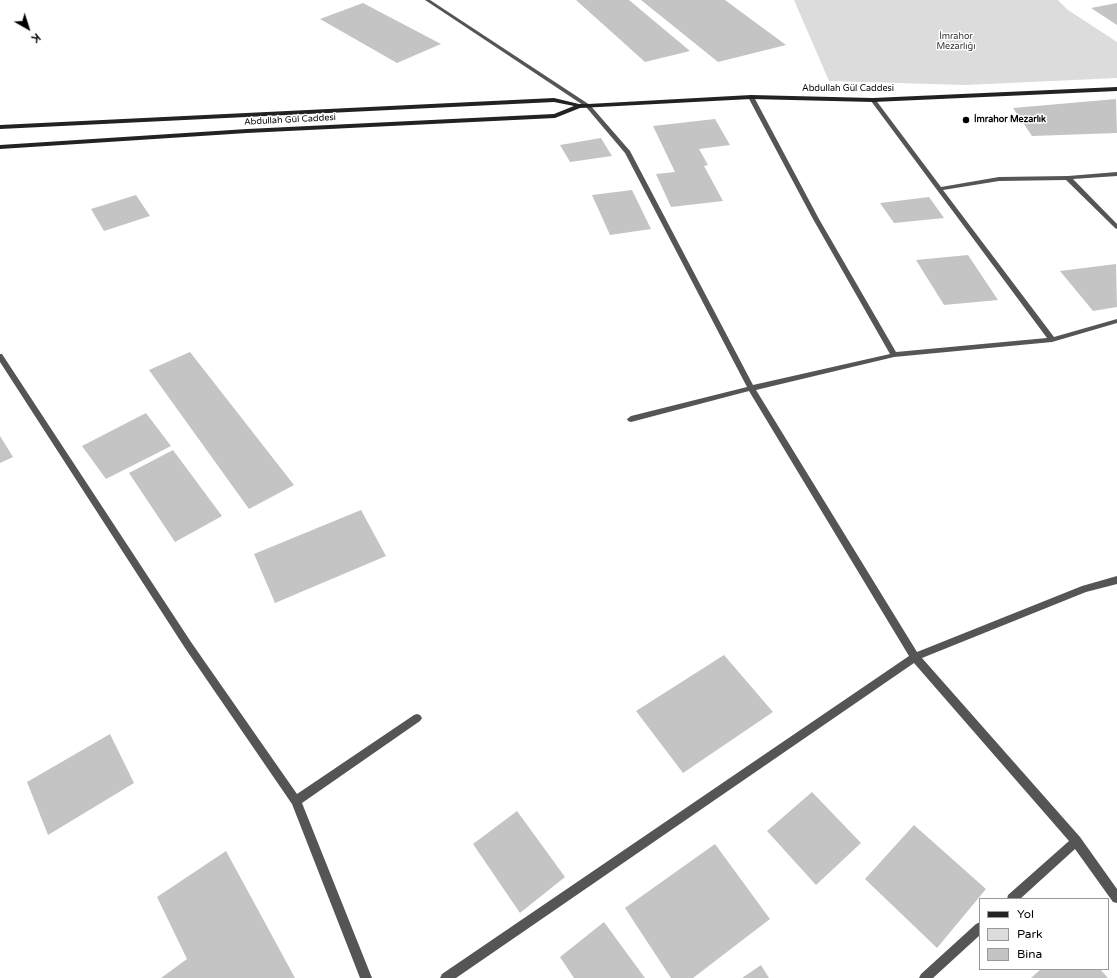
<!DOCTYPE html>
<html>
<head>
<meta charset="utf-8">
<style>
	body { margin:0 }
	#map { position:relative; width:1117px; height:978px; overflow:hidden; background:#fff; font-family:"Varela Round",sans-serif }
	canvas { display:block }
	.legend { position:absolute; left:979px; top:898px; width:130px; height:72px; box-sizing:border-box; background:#fff; border:1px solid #999; margin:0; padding:5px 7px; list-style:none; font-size:12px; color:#000 }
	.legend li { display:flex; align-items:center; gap:8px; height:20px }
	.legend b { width:20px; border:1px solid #999 }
	.north { position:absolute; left:8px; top:8px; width:40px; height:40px; -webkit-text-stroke:3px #fff; paint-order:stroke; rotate:141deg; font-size:11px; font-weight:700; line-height:16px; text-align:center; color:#000 }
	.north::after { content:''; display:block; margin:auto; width:14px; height:18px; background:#000; clip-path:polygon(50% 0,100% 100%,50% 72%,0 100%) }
</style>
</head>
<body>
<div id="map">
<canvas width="1117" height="978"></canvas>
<ul class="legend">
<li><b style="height:5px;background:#222"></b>Yol</li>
<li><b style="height:11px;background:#dcdcdc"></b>Park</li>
<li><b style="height:11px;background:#c4c4c4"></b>Bina</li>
</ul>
<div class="north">K</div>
</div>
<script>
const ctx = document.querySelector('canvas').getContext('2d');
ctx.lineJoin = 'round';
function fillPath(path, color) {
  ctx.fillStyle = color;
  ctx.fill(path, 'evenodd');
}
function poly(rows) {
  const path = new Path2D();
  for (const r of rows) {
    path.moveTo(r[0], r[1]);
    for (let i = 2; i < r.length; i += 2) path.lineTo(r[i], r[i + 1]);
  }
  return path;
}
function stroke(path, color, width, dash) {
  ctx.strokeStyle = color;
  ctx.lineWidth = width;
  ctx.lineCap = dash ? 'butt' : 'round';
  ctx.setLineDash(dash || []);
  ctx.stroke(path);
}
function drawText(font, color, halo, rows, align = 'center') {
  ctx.font = font + ' "Varela Round",sans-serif';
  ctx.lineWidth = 3;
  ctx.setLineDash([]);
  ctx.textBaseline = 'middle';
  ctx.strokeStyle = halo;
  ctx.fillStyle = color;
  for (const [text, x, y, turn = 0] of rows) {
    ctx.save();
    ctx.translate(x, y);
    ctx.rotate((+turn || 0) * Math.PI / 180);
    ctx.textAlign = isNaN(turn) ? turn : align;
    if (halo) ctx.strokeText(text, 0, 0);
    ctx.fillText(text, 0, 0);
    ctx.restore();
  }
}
fillPath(poly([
	[794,0,1058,0,1068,10,1117,42,1117,78,965,85,829,81]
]), '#dcdcdc');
fillPath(poly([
	[576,0,629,0,690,51,645,62],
	[641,0,725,0,786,45,718,62],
	[363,3,441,44,397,63,320,19],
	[1117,3,1117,25,1091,8],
	[1116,99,1117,133,1032,136,1013,108],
	[715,119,730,145,699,149,708,165,704,166,723,201,671,207,656,174,675,172,653,126],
	[601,138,612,156,570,162,560,145],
	[632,190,651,229,610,235,592,195],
	[136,195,150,216,104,231,91,209],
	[929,197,944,218,894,223,880,203],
	[968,255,998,300,944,305,916,260],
	[1116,264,1117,307,1093,311,1060,271],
	[190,352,294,485,249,509,149,370],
	[146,413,171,446,106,479,82,446],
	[0,436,13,457,0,463],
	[173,450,222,516,175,542,129,473],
	[361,510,386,556,275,603,254,554],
	[724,655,773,712,683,773,636,711],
	[110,734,134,783,48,835,27,782],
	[812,792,861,843,816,885,767,831],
	[517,811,565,877,520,913,473,844],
	[914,825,986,889,937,948,865,879],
	[715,844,770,919,693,978,671,978,625,908],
	[226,851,295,978,161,978,187,959,157,897],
	[604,922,645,978,574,978,560,957],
	[761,965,769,978,742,978],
	[1041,969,1100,969,1108,978,1031,978]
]), '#c4c4c4');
fillPath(poly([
	[425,0,430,0,590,105,630,151,753,385,890,354,813,219,748,97,749,96,754,97,819,219,896,352,1047,338,871,101,871,99,875,99,941,187,999,177,1068,176,1117,172,1117,176,1073,179,1117,224,1117,229,1115,228,1066,180,999,181,943,190,1054,337,1117,319,1117,323,1052,342,894,357,756,390,917,652,1082,586,1117,576,1117,584,1086,592,922,658,1080,837,1117,889,1117,903,1113,902,1075,849,1020,899,1007,899,1008,895,1069,841,914,663,456,978,440,978,442,974,909,656,749,391,631,422,628,421,627,419,631,416,747,387,625,153,586,107,425,0],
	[0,354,2,354,191,642,297,794,414,715,417,714,420,715,422,718,420,721,302,803,372,978,360,978,292,804,185,648,0,362,0,354],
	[980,922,980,935,933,978,919,978,921,974,976,924,980,922]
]), '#555');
fillPath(poly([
	[1117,87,1117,91,873,102,751,99,580,108,555,118,247,133,0,149,0,145,247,129,554,114,574,106,554,102,0,129,0,125,554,98,579,104,588,104,751,95,873,98,1117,87]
]), '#222');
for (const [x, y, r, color] of [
	[966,120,4,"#000"]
]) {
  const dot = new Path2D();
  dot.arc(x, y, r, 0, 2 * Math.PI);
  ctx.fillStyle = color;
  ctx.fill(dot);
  stroke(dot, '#fff', 1.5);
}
drawText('9px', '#333', '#fff', [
	["İmrahor",956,37],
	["Mezarlığı",956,47]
]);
drawText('9px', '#000', '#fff', [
	["Abdullah Gül Caddesi",848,89],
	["Abdullah Gül Caddesi",290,120,-3]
]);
drawText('bold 9px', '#000', '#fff', [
	["İmrahor Mezarlık",974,120]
], 'left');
</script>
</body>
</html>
